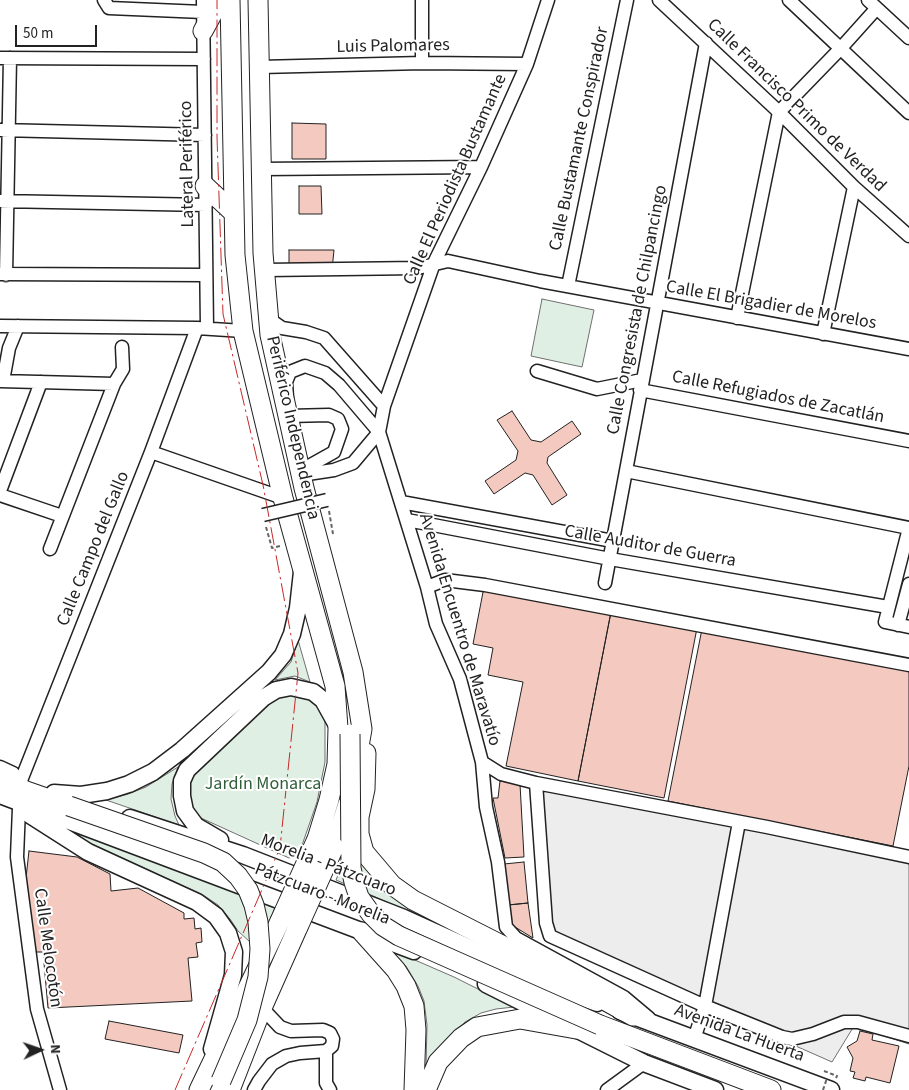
<!DOCTYPE html>
<html>
<head>
<meta charset="utf-8">
<style>
	body { margin:0 }
	#map { position:relative; width:909px; height:1090px; overflow:hidden; background:#fff; font-family:"Source Sans 3",sans-serif }
	canvas { display:block }
	.north { position:absolute; left:15px; top:1025px; width:50px; height:50px; -webkit-text-stroke:4px #fff; paint-order:stroke; rotate:87deg; font-size:14px; font-weight:700; line-height:20px; text-align:center; color:#222 }
	.north::after { content:''; display:block; margin:auto; width:18px; height:22px; background:#222; clip-path:polygon(50% 0,100% 100%,50% 72%,0 100%) }
	.scale { position:absolute; left:15px; top:25px; width:82px; height:22px; box-sizing:border-box; border:2px solid #222; border-top:0; padding-left:6px; font-size:15px; line-height:18px; white-space:nowrap; color:#222; -webkit-text-stroke:4px #fff; paint-order:stroke }
</style>
</head>
<body>
<div id="map">
<canvas width="909" height="1090"></canvas>
<div class="north">N</div>
<div class="scale">50 m</div>
</div>
<script>
const ctx = document.querySelector('canvas').getContext('2d');
ctx.lineJoin = 'round';
function fillPath(path, color) {
  ctx.fillStyle = color;
  ctx.fill(path, 'evenodd');
}
function poly(rows) {
  const path = new Path2D();
  for (const r of rows) {
    path.moveTo(r[0], r[1]);
    for (let i = 2; i < r.length; i += 2) path.lineTo(r[i], r[i + 1]);
  }
  return path;
}
function stroke(path, color, width, dash) {
  ctx.strokeStyle = color;
  ctx.lineWidth = width;
  ctx.lineCap = dash ? 'butt' : 'round';
  ctx.setLineDash(dash || []);
  ctx.stroke(path);
}
function drawText(font, color, halo, rows, align = 'center') {
  ctx.font = font + ' "Source Sans 3",sans-serif';
  ctx.lineWidth = 4;
  ctx.setLineDash([]);
  ctx.textBaseline = 'middle';
  ctx.strokeStyle = halo;
  ctx.fillStyle = color;
  for (const [text, x, y, turn = 0] of rows) {
    ctx.save();
    ctx.translate(x, y);
    ctx.rotate((+turn || 0) * Math.PI / 180);
    ctx.textAlign = isNaN(turn) ? turn : align;
    if (halo) ctx.strokeText(text, 0, 0);
    ctx.fillText(text, 0, 0);
    ctx.restore();
  }
}
const green = poly([
	[542,299,594,310,582,367,531,356,542,299],
	[298,640,310,682,295,676,275,680,291,662,298,640],
	[291,692,319,703,325,721,325,762,317,802,300,851,289,858,201,818,192,809,190,795,190,783,194,774,265,704,291,692],
	[178,767,172,784,171,799,175,816,179,825,106,800,128,794,146,787,178,767],
	[63,824,275,907,263,938,250,942,238,931,230,919,218,905,203,895,74,836,63,824],
	[351,842,446,924,445,927,336,880,351,842],
	[385,947,454,977,514,1007,496,1009,481,1013,465,1022,449,1037,426,1066,427,1025,424,1001,418,986,406,966,385,947]
]);
fillPath(green, '#e0efe3');
stroke(green, '#6f6f6f', 1);
const parking = poly([
	[531,787,909,860,909,1044,854,1026,832,1062,544,935,531,787]
]);
fillPath(parking, '#ededed');
stroke(parking, '#6f6f6f', 1);
const building = poly([
	[292,123,326,124,326,159,292,159,292,123],
	[299,186,321,186,322,214,299,214,299,186],
	[289,250,334,250,332,270,289,268,289,250],
	[512,411,531,440,541,442,572,421,581,434,548,457,547,463,567,495,552,505,533,475,525,473,494,494,485,481,516,460,518,451,497,420,512,411],
	[484,587,611,612,578,781,506,766,523,682,488,675,493,648,473,644,484,587],
	[611,612,697,628,664,798,578,781,611,612],
	[702,629,909,670,909,766,893,846,668,801,702,629],
	[500,781,520,784,524,857,505,858,493,798,498,798,500,781],
	[29,851,77,857,110,874,111,891,138,888,184,913,184,919,194,918,195,929,201,928,202,942,196,943,198,957,188,958,192,1001,48,1008,43,952,34,952,26,878,29,851],
	[524,862,528,903,508,905,504,864,524,862],
	[528,903,533,938,510,924,508,905,528,903],
	[109,1021,183,1035,179,1053,105,1039,109,1021],
	[860,1031,873,1034,872,1040,899,1046,890,1083,866,1077,865,1081,853,1078,855,1072,850,1071,853,1058,847,1047,857,1041,860,1031]
]);
fillPath(building, '#f3c9c0');
stroke(building, '#222', 1);
const minor = poly([
	[104,0,109,8,203,12],
	[203,0,207,328],
	[422,0,422,63],
	[659,0,779,112,854,187,909,236],
	[789,0,909,113],
	[868,0,909,38],
	[0,58,204,59],
	[260,67,422,63,527,64],
	[0,130,205,135],
	[261,169,481,167],
	[0,201,206,205],
	[265,270,418,268,448,261,540,281,909,349],
	[0,274,206,275],
	[6,275,10,58],
	[568,286,627,0],
	[737,318,779,112,841,48,876,9],
	[269,319,282,328,306,332,324,338,384,406],
	[0,326,197,328,243,331],
	[823,334,854,187],
	[537,371,597,389,642,380],
	[0,381,114,384],
	[3,381,9,348,18,326],
	[640,390,909,441],
	[151,452,283,498],
	[300,471,334,452,342,429,338,419,329,415,288,416,286,382,290,372,305,366,325,373,339,385,379,432,427,587,436,624,460,679,482,762,486,807,498,862,506,927,516,938,624,997,649,1018],
	[626,471,909,528],
	[301,475,334,470,353,463,379,432,384,406,434,263,481,167,527,64,548,0],
	[0,491,41,382],
	[0,495,62,516],
	[401,502,613,541],
	[407,520,610,559,888,607],
	[909,528,885,622,909,627],
	[50,549,114,384,123,369,122,347],
	[605,583,706,43],
	[427,587,445,580,485,585,909,665],
	[898,625,909,584],
	[482,762,501,774,536,783,767,827,909,857],
	[0,767,13,773,20,783],
	[20,783,151,452,197,328],
	[536,783,546,923,550,936,705,1006,782,1037,792,1039,813,1034,844,1022,858,1022,909,1036],
	[19,808,17,857,37,1009,60,1090],
	[694,1039,705,1006,739,822],
	[326,1051,326,1083,330,1090],
	[254,1090,259,1081,272,1064,286,1056,300,1053,326,1051,332,1046,333,1039,330,1033,323,1030,291,1031,280,1027,262,1008],
	[607,1090,644,1063]
]);
const major = poly([
	[54,793,81,795,107,791,129,784,153,772,182,750,269,672,283,655,292,634,298,608,302,572],
	[0,795,414,951],
	[30,815,88,852,197,902,216,916,228,933,234,952,233,975,212,1049],
	[130,818,243,855,404,918,571,994,597,1003],
	[220,840,196,826,185,811,182,796,182,781,187,770,263,698,276,690,291,687,313,692,323,700,338,727],
	[486,984,644,1063,715,1090],
	[620,1011,831,1090]
]);
const highway = poly([
	[230,0,235,255,243,331,283,498,335,686,338,728,337,764,329,800,317,839],
	[258,0,263,253,270,335,304,488,353,672,362,729,355,769],
	[203,31,220,0],
	[205,186,234,213],
	[366,753,365,789,359,817,359,834,364,852,392,885,413,900,535,962,633,1016],
	[0,777,26,791,69,806],
	[334,847,348,804],
	[362,932,396,970,406,986,414,1006,416,1030,414,1090],
	[600,1025,771,1090],
	[199,1090,280,921],
	[230,1090,262,1008,298,927],
	[426,1090,438,1062,461,1038,477,1027,520,1019,576,1029]
]);
stroke(minor, '#222', 15);
stroke(major, '#222', 19);
stroke(highway, '#222', 21);
stroke(poly([
	[329,511,333,534],
	[266,527,272,548,280,546],
	[824,1071,837,1076,836,1078]
]), '#646464', 2, [4, 2.5]);
stroke(minor, '#fff', 12);
stroke(major, '#fff', 16);
stroke(highway, '#fff', 19);
const minorBridge = poly([
	[263,515,327,500]
]);
const highwayBridge = poly([
	[350,734,351,868,354,882,359,897,371,914,383,926,399,936,600,1025],
	[69,806,204,853,223,862,238,876,248,890,254,905,258,922,260,949,258,977,247,1020,221,1081],
	[280,921,317,839],
	[298,927,334,847]
]);
stroke(minorBridge, '#222', 15, []);
stroke(highwayBridge, '#222', 21, []);
stroke(poly([
	[823,1090,827,1078]
]), '#646464', 2, [4, 2.5]);
stroke(minorBridge, '#fff', 12);
stroke(highwayBridge, '#fff', 19);
stroke(poly([
	[175,1090,280,848,298,673,263,485,223,314,217,137,217,0]
]), '#c62828', 1, [18, 4, 2.5, 4]);
drawText('18px', '#222', '#fff', [
	["Luis Palomares",393,47,-1],
	["Calle Francisco Primo de Verdad",796,106,44],
	["Calle Bustamante Conspirador",580,139,-78],
	["Lateral Periférico",188,164,-91],
	["Calle El Periodista Bustamante",456,180,-66],
	["Calle El Brigadier de Morelos",771,306,10],
	["Calle Congresista de Chilpancingo",638,310,-79],
	["Calle Refugiados de Zacatlán",778,398,11],
	["Periférico Independencia",292,428,77],
	["Calle Auditor de Guerra",650,547,10],
	["Calle Campo del Gallo",94,549,-68],
	["Avenida Encuentro de Maravatío",459,630,73],
	["Morelia - Pátzcuaro",328,866,21],
	["Pátzcuaro - Morelia",322,895,21],
	["Calle Melocotón",47,948,82],
	["Avenida La Huerta",739,1034,20]
]);
drawText('18px', '#2f5e38', '#fff', [
	["Jardín Monarca",263,785]
]);
</script>
</body>
</html>
